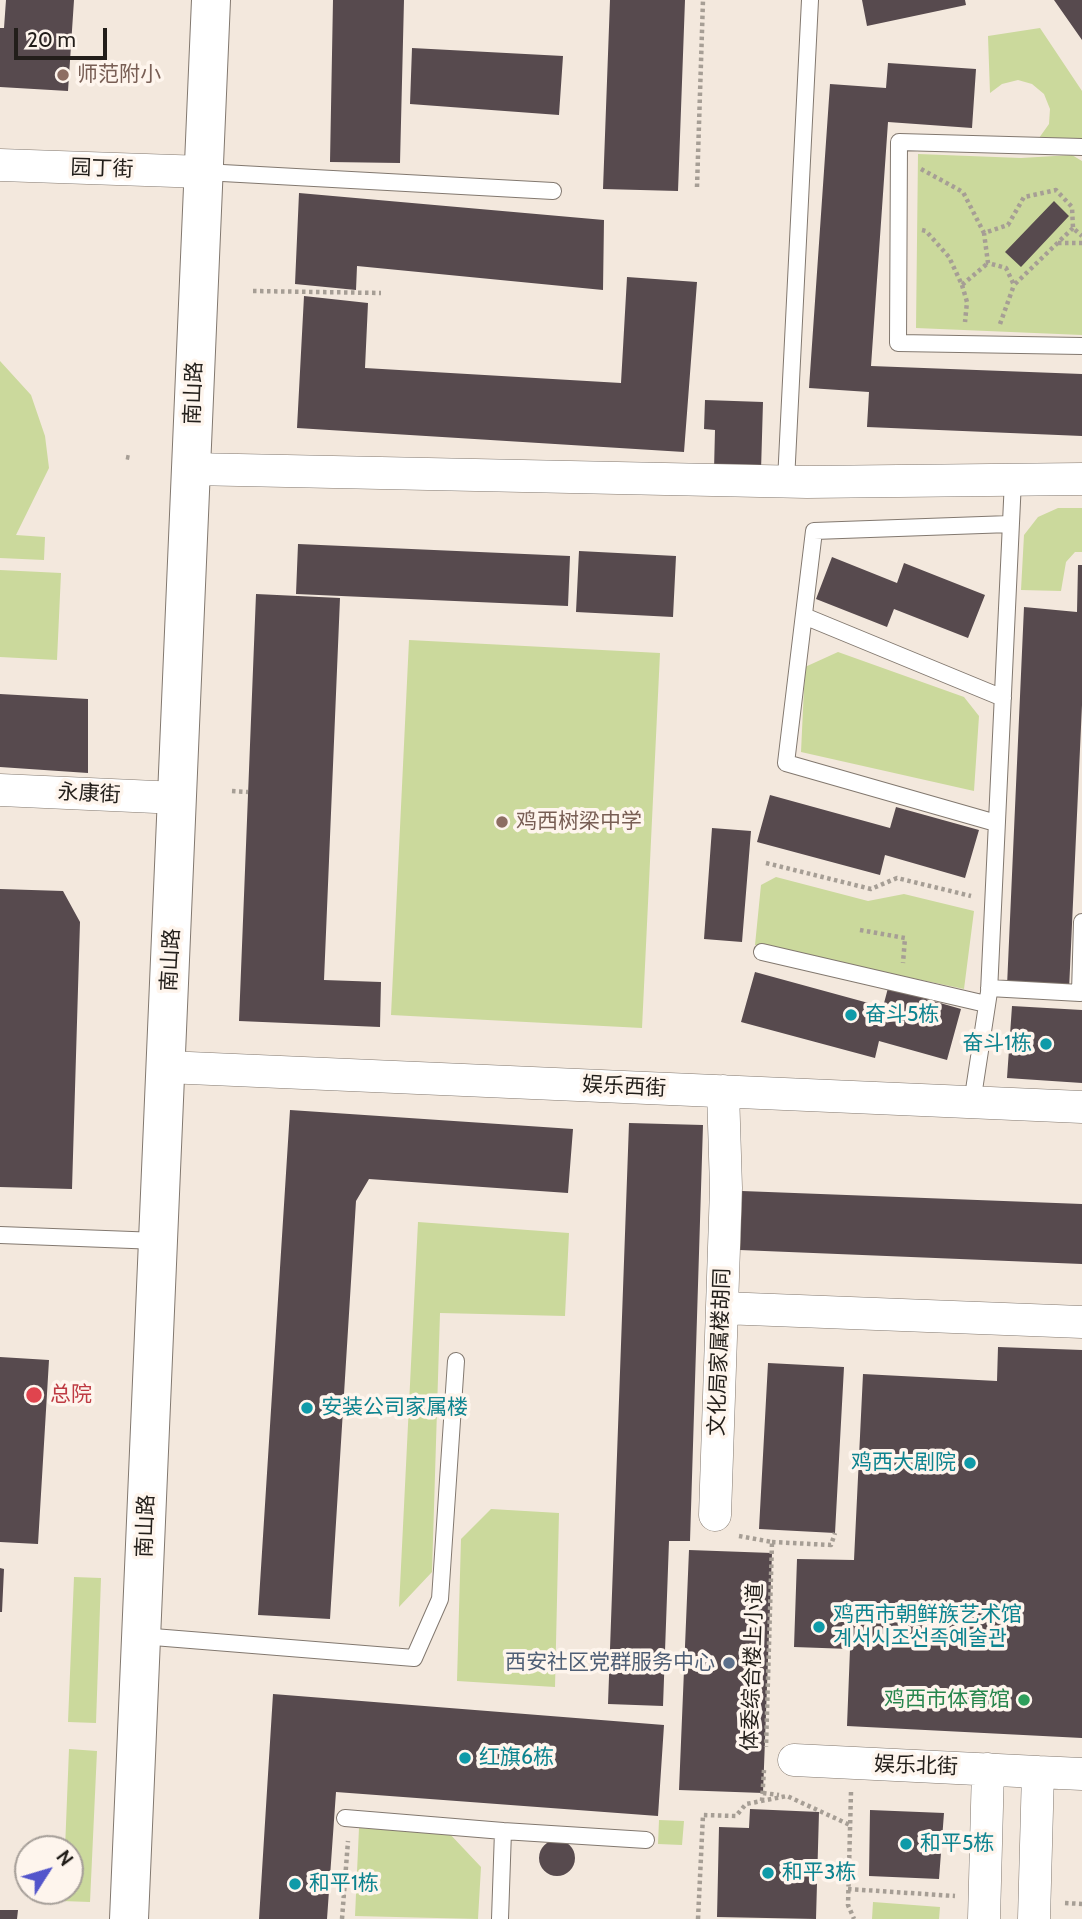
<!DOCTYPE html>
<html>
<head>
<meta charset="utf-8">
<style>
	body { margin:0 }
	#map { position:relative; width:1082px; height:1919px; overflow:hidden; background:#f3e8dd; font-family:Cabin,sans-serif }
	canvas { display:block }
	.north { position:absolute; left:14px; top:1835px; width:70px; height:70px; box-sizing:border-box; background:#fef5ed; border:2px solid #a69f99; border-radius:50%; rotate:53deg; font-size:19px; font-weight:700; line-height:28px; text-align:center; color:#221e1a }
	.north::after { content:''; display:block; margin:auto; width:24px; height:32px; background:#5355cb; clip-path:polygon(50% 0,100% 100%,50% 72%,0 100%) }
	.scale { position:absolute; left:14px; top:28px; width:93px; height:32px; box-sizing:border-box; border:4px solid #221e1a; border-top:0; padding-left:9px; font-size:21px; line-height:24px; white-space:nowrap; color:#221e1a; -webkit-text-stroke:5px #fef5ed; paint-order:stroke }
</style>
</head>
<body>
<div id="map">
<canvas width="1082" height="1919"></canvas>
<div class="north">N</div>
<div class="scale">20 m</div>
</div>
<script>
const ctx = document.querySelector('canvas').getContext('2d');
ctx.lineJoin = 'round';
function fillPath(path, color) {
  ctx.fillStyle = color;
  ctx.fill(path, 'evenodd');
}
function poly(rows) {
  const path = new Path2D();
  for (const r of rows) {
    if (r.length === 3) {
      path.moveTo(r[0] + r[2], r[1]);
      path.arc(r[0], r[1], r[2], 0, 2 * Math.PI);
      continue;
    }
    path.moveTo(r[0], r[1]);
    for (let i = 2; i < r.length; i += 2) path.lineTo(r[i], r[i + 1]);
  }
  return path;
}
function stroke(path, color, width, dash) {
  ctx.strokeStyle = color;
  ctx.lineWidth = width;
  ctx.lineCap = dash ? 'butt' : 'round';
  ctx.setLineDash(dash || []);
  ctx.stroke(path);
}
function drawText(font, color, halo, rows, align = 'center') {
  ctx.font = font + ' Cabin,"Noto Sans SC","Noto Sans KR",sans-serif';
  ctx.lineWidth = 7;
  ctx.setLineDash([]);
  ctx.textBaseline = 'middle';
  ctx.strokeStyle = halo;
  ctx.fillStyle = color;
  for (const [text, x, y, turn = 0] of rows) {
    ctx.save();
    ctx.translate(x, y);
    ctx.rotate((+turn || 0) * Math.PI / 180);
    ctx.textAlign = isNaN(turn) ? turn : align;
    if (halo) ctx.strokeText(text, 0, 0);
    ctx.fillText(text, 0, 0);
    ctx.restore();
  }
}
fillPath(poly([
	[1040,28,1082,91,1082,140,1039,138,1049,124,1050,109,1044,94,1032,84,1018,80,1002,84,990,93,988,36],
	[918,154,1021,158,1072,155,1082,161,1082,335,916,328],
	[0,361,31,395,45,436,49,468,16,535,45,537,44,560,0,558],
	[1058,508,1082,508,1082,552,1075,552,1066,562,1061,591,1021,590,1024,535,1038,517],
	[0,570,61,573,57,660,0,657],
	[409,640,660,653,642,1028,391,1015],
	[838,652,964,697,979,716,974,791,801,752,805,667],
	[776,877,868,901,904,894,974,911,964,989,755,945,761,885],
	[418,1222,569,1233,565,1316,440,1313,432,1572,399,1607],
	[491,1509,559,1513,555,1687,457,1681,461,1539],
	[74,1577,101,1578,96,1723,68,1722],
	[69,1749,97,1751,90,1902,62,1901,63,1891,70,1891,70,1849,65,1849],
	[659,1820,684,1821,682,1845,658,1844],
	[359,1828,448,1832,481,1867,478,1919,355,1916],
	[873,1902,940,1907,939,1919,872,1919]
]), '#cbd99c');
fillPath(poly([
	[6,0,74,0,68,91,0,87,0,28,4,28],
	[333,0,404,0,400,163,330,162],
	[610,0,685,0,678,191,603,189],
	[862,0,965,0,966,5,867,26],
	[1054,0,1082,0,1082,40],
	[412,48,563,56,559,115,410,104],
	[888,63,976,69,972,128,888,122,871,366,1082,374,1082,436,867,427,869,392,809,388,830,84,886,88],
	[299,193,604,220,603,290,357,266,356,290,295,284],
	[1054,201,1069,216,1021,267,1005,252],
	[627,277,697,282,684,452,297,428,304,296,368,303,365,368,621,383],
	[705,400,763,402,761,471,714,470,715,430,704,429],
	[298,544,570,556,568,606,296,594],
	[579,551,676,556,673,617,576,612],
	[832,557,897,583,904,563,985,595,968,638,894,609,887,627,816,599],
	[1078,565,1082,565,1082,705,1069,990,1007,986,1024,607,1077,612],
	[256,594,340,598,324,980,381,982,380,1027,239,1021],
	[0,694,88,699,88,773,0,767],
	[770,795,890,828,896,807,979,830,965,878,885,855,880,875,757,842],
	[712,828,751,831,742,942,704,939],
	[0,889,63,891,80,922,72,1189,0,1187],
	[755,972,883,1007,888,988,961,1009,947,1060,879,1041,875,1058,741,1022],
	[1012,1006,1082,1010,1082,1083,1007,1078],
	[290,1110,573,1129,568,1193,369,1179,356,1201,330,1619,258,1615],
	[629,1123,703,1125,690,1541,669,1541,663,1706,608,1704],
	[742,1191,1082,1204,1082,1264,740,1250],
	[998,1347,1082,1350,1082,1738,847,1726,850,1649,794,1647,797,1559,854,1560,863,1374,997,1381],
	[0,1357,49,1360,38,1544,0,1542],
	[768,1363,844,1367,835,1533,759,1529],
	[689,1550,772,1553,763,1793,679,1790],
	[0,1568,4,1569,2,1612,0,1612],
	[273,1694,664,1725,658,1816,336,1792,327,1919,259,1919],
	[750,1809,819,1812,816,1919,717,1917,719,1827,749,1828],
	[870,1810,944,1813,939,1879,869,1876],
	[557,1858,18],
	[0,1910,18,1910,17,1919,0,1919]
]), '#574a4e');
const lane = poly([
	[1082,147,899,142,898,343,1082,346],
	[204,172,553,191],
	[786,481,810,0],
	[804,616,1003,698],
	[996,823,786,763,814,531,1010,524],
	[762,952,986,1004],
	[989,988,1080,993,1082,922],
	[972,1103,989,992,1013,480],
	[0,1235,158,1241],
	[141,1636,414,1658,440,1599,456,1361],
	[345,1818,503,1831,500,1919],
	[503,1831,646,1840]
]);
const street = poly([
	[0,165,204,172],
	[191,469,807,482,1082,479],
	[0,790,178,798],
	[166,1067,1082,1107],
	[722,1308,1082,1322],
	[715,1515,726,1188,723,1091],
	[794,1760,1038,1772],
	[984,1919,988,1769],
	[1034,1919,1038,1772,1082,1774]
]);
const secondary = poly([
	[129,1919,211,0]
]);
stroke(lane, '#82786f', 18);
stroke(street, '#82786f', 33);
stroke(secondary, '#82786f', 40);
stroke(poly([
	[921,169,963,192,984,233],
	[697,187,703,0],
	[1073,228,1014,285,1006,268,988,263,984,233,1008,225,1024,197,1056,190,1072,207,1073,228,1082,236],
	[922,230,926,231,949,257,962,285,988,263],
	[1058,243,1082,243],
	[962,285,967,302,965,322],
	[253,291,381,293],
	[1000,324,1014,285],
	[126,457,131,458],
	[232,791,248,792],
	[766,863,871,889,897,878,971,896],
	[860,930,905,938,903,963],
	[739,1536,772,1542,766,1747],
	[772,1542,831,1545,835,1533],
	[851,1792,848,1905,854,1919],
	[763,1793,779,1795],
	[762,1801,764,1770],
	[848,1889,955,1896],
	[1065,1903,1082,1904],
	[342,1919,348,1841],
	[698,1919,703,1815,736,1816,746,1804,787,1796,850,1825]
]), '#a69e95', 4.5, [3.5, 3.5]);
stroke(lane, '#fff', 16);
stroke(street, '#fff', 32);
stroke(secondary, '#fff', 38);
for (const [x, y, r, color] of [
	[63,75,7,"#8d6e63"],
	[502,822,7,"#8d6e63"],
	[851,1015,7,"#0f9aa8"],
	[1046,1044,7,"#0f9aa8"],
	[34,1395,9,"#e0444e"],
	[307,1408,7,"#0f9aa8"],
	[970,1463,7,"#0f9aa8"],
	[819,1627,7,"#0f9aa8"],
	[729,1663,7,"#5c6f8a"],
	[1024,1700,7,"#2e9e5b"],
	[465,1758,7,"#0f9aa8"],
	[906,1844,7,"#0f9aa8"],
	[768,1873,7,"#0f9aa8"],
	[295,1884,7,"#0f9aa8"]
]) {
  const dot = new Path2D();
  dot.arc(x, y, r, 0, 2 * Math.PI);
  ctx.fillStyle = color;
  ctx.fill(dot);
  stroke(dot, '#fef5ed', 2.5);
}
drawText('21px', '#785e54', '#fef5ed', [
	["师范附小",77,75],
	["鸡西树梁中学",516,822]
], 'left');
drawText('21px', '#221e1a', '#fef5ed', [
	["园丁街",102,169,2],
	["南山路",194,393,-88],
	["永康街",89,794,3],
	["南山路",171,960,-87],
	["娱乐西街",624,1087,3],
	["文化局家属楼胡同",720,1352,-88],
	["南山路",146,1526,-88],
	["体委综合楼上小道",753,1667,-88],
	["娱乐北街",916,1766,2]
]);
drawText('21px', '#0d838f', '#fef5ed', [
	["奋斗5栋",865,1015],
	["奋斗1栋",1032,1044,"right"],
	["安装公司家属楼",321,1408],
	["鸡西大剧院",956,1463,"right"],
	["鸡西市朝鲜族艺术馆",833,1615],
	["계서시조선족예술관",833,1639],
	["红旗6栋",479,1758],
	["和平5栋",920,1844],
	["和平3栋",782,1873],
	["和平1栋",309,1884]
], 'left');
drawText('21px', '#be3a42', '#fef5ed', [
	["总院",50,1395]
], 'left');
drawText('21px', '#4e5e75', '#fef5ed', [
	["西安社区党群服务中心",715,1663]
], 'right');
drawText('21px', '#27864d', '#fef5ed', [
	["鸡西市体育馆",1010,1700]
], 'right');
</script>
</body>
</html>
